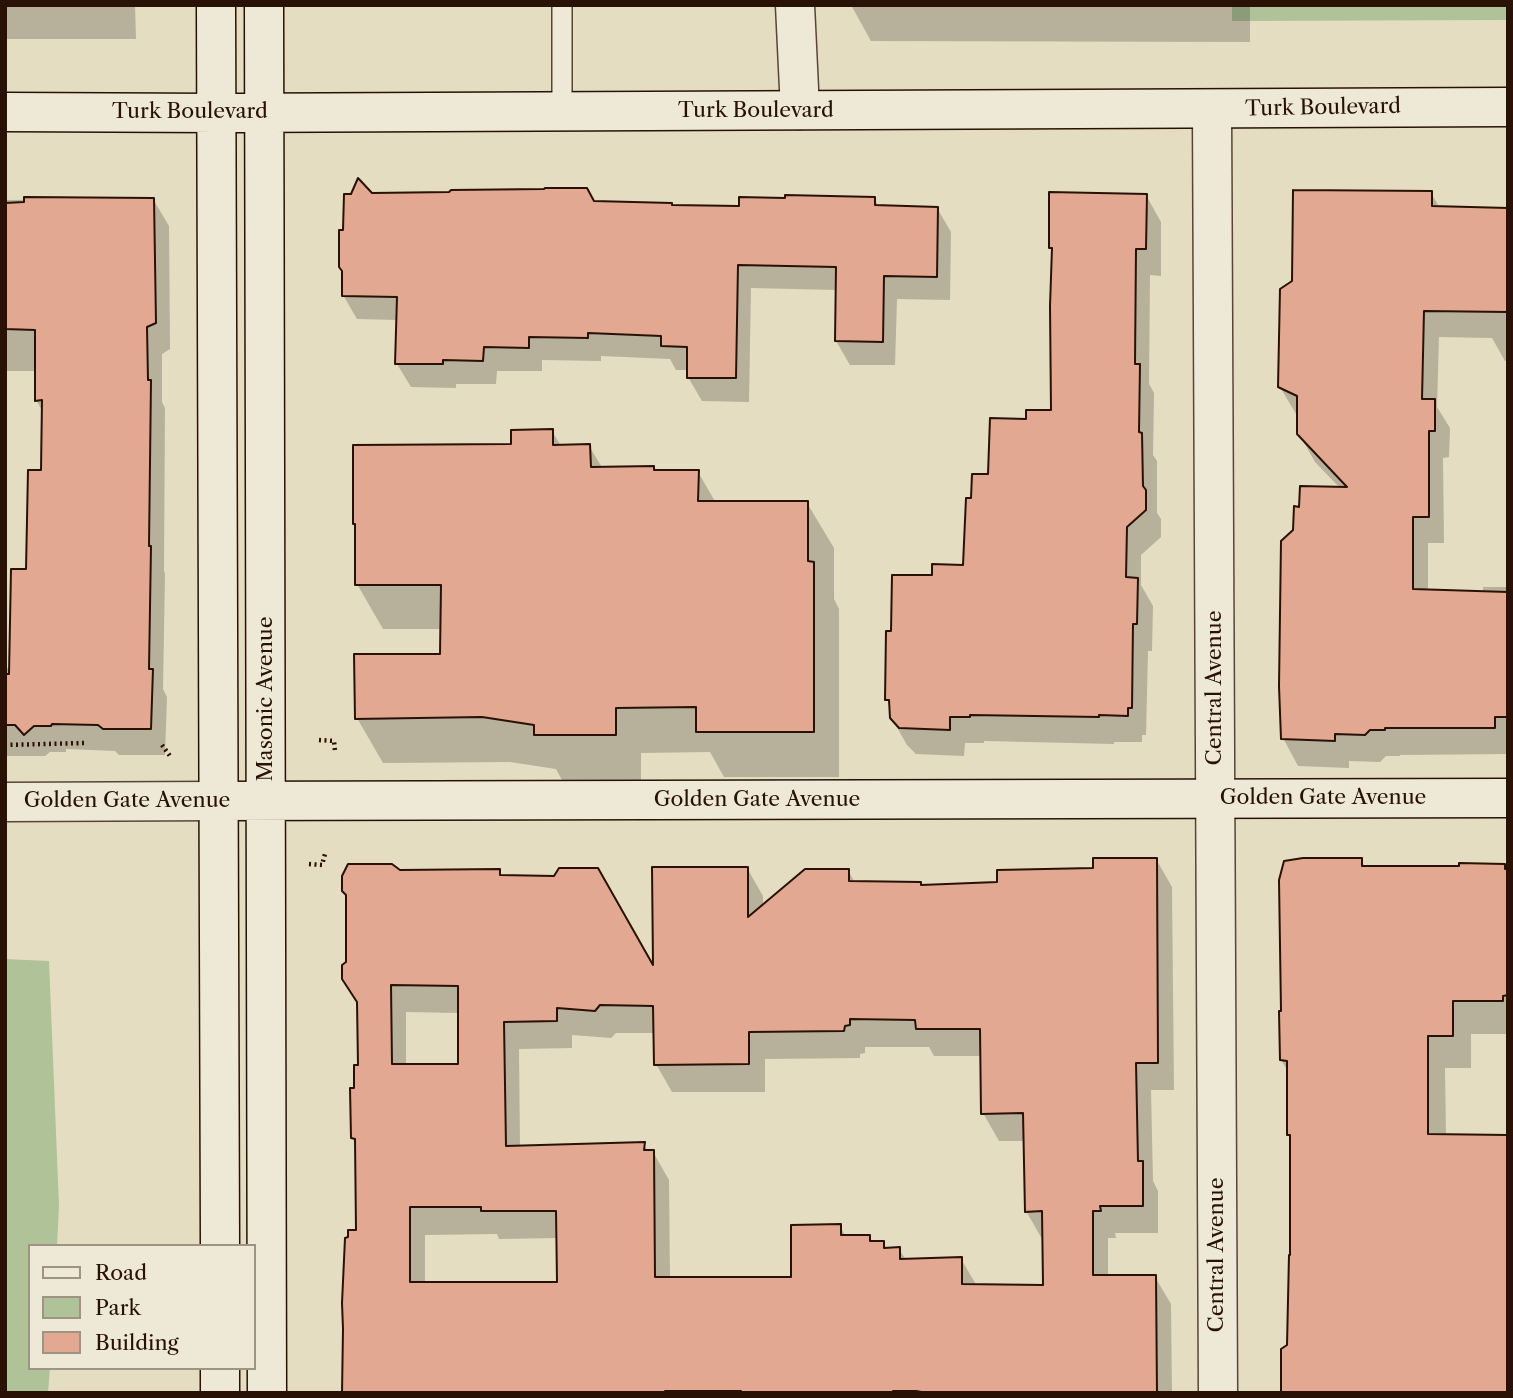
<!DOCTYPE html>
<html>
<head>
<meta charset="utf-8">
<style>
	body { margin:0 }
	#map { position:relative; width:1513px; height:1398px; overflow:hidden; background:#e5ddc1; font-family:"Libre Caslon Text",serif }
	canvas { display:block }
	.frame { position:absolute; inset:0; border:7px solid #291205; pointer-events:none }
	.legend { position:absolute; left:28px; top:1244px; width:228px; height:126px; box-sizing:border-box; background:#eee9d7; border:2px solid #9f9383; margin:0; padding:9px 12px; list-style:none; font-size:21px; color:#291205 }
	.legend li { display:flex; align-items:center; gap:14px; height:35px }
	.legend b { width:35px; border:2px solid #9f9383 }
</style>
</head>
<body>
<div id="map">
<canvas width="1513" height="1398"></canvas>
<div class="frame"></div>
<ul class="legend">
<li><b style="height:9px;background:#eee9d7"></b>Road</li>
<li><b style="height:19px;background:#afc298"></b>Park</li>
<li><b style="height:19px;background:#e2a891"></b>Building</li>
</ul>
</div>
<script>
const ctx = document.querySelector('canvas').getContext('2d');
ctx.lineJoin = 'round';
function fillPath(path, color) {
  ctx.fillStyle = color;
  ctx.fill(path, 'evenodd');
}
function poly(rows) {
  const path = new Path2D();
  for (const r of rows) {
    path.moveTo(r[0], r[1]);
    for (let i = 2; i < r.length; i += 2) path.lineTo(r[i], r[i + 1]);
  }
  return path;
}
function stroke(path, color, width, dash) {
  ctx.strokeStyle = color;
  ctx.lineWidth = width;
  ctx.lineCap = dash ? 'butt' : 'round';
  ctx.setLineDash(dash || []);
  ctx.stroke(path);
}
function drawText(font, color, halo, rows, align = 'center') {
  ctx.font = font + ' "Libre Caslon Text",serif';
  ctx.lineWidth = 7;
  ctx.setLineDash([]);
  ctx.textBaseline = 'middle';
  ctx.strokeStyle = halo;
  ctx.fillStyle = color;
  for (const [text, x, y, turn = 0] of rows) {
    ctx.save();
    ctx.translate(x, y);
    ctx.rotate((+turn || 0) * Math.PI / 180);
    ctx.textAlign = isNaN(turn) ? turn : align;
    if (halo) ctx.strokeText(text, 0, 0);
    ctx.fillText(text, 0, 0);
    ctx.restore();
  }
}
fillPath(poly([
	[1232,5,1508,5,1508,20,1232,21],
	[5,959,49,961,59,1206,57,1246,30,1246,30,1368,50,1368,48,1393,5,1393]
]), '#afc298');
fillPath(poly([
	[5,5,135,5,136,39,5,39],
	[851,5,1250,5,1250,42,871,41],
	[1431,193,1440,208,1508,210,1508,361,1505,361,1492,338,1439,337,1437,407,1450,428,1449,457,1443,458,1444,543,1428,543,1428,591,1483,593,1483,587,1508,587,1508,754,1400,755,1400,756,1386,756,1380,762,1349,761,1349,768,1298,766,1283,738,1295,531,1301,508,1340,488,1315,462,1299,434,1299,416,1296,414,1280,387],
	[371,195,672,207,741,207,874,198,879,207,937,208,951,232,950,300,897,299,895,365,850,365,836,341,837,290,751,288,749,402,702,401,688,377,688,370,676,370,670,359,601,356,601,361,542,360,542,371,497,371,496,384,456,384,456,388,411,387,397,364,398,320,357,319,343,295,345,233],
	[1146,195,1161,222,1161,276,1150,275,1149,384,1154,393,1153,455,1157,461,1157,513,1161,519,1161,537,1141,555,1141,585,1153,606,1152,651,1148,651,1146,735,1142,735,1142,742,1114,742,1114,744,984,741,984,743,965,743,964,756,916,754,907,745,891,717,891,707,887,699,893,632,934,577,965,567,973,500,1027,420,1053,412,1054,253,1051,247],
	[153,199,169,226,170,349,162,354,162,402,165,408,164,571,165,574,163,689,167,697,165,755,119,755,115,751,66,749,66,752,50,752,45,756,5,756,5,668,11,668,28,571,42,472,43,412,36,400,37,371,5,371,5,200],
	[552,431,561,446,589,446,603,469,653,468,655,472,698,472,716,503,807,503,834,548,834,599,839,609,839,777,724,777,710,752,641,753,641,780,562,780,556,769,510,762,383,763,357,718,442,655,442,629,383,629,357,584,513,446],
	[1156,859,1172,887,1174,1090,1151,1090,1153,1181,1158,1191,1158,1233,1115,1233,1116,1238,1108,1238,1108,1277,1155,1277,1171,1304,1172,1393,344,1393,358,1232,356,1144,352,1137,356,1090,399,871,499,871,502,877,654,971,747,868,763,896,763,906,848,870,855,883,920,884,922,886,999,884],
	[406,1012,459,1013,459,1066,406,1066],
	[616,1033,655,1033,656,1064,672,1092,765,1092,765,1059,860,1058,860,1054,865,1053,865,1047,929,1047,934,1056,982,1056,983,1113,999,1141,1025,1141,1026,1211,1042,1239,1044,1287,977,1286,961,1259,906,1260,899,1249,887,1249,883,1243,873,1243,869,1236,846,1237,840,1226,793,1279,670,1279,669,1180,653,1152,648,1152,644,1144,520,1147,519,1049,572,1048,572,1035,611,1038],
	[497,1234,499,1239,558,1238,559,1283,425,1284,425,1235],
	[1361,860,1365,867,1504,865,1508,871,1508,1034,1471,1034,1471,1068,1445,1068,1446,1136,1289,1346,1291,1139,1289,1134,1289,1073,1281,1060]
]), '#0003');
const building = poly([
	[358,178,372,193,449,192,451,190,544,189,545,188,587,188,594,201,672,203,672,205,739,206,739,197,785,198,785,195,875,197,875,205,938,207,937,277,884,276,883,342,835,341,836,267,738,265,736,378,687,378,687,347,661,346,661,336,588,333,588,338,529,337,529,348,484,347,483,361,443,360,443,364,395,364,397,297,342,296,342,271,339,267,339,230,343,230,344,194,351,194,358,178],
	[1293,190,1432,191,1432,206,1508,208,1508,312,1424,311,1422,399,1435,399,1435,431,1429,431,1429,517,1413,517,1413,589,1508,592,1508,717,1495,717,1495,728,1385,728,1385,730,1370,730,1365,735,1335,734,1335,741,1281,739,1279,686,1281,541,1293,530,1294,506,1299,507,1300,486,1347,487,1297,434,1297,396,1278,387,1280,289,1292,281,1293,190],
	[1049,192,1147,194,1146,249,1136,249,1135,364,1140,364,1139,432,1142,433,1143,486,1146,490,1146,510,1127,527,1126,577,1138,578,1137,624,1133,624,1132,708,1128,708,1128,716,1099,715,1099,717,970,715,970,717,950,717,950,730,899,728,890,718,889,700,885,700,886,631,891,631,892,575,932,575,932,564,963,565,966,498,971,498,972,474,988,474,990,418,1026,419,1026,410,1051,410,1050,306,1052,248,1049,248,1049,192],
	[24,197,154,198,156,323,147,327,148,380,151,380,149,546,151,546,149,669,153,669,151,729,103,729,98,725,52,724,51,726,34,726,24,735,15,725,5,725,5,674,9,674,11,569,26,569,28,470,41,470,42,400,35,401,35,330,5,329,5,203,24,202,24,197],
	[553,429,553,445,590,444,591,467,654,466,654,470,699,470,698,501,808,501,808,561,814,562,814,732,696,732,696,707,616,708,616,735,534,735,534,725,482,717,355,719,354,654,440,654,441,585,355,585,355,524,353,524,353,445,511,444,511,430,553,429],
	[1093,858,1157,858,1158,1063,1136,1063,1138,1161,1143,1161,1143,1206,1100,1206,1101,1211,1093,1211,1093,1275,1156,1275,1157,1393,927,1393,916,1391,893,1391,892,1393,741,1393,741,1391,665,1391,665,1393,342,1393,343,1329,342,1303,345,1238,348,1237,348,1230,356,1230,355,1139,351,1138,350,1088,354,1088,354,1065,358,1065,357,1002,342,979,342,965,346,962,346,895,342,891,342,876,348,864,392,864,400,870,500,869,500,875,554,876,559,868,598,868,653,965,652,867,748,867,748,917,805,869,849,869,849,881,921,882,921,885,997,882,997,870,1093,868,1093,858],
	[391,985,458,986,458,1064,392,1064,391,985],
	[600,1005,653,1006,654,1065,749,1064,749,1032,844,1031,845,1026,850,1025,850,1019,915,1020,916,1029,980,1029,981,1114,1023,1113,1025,1212,1042,1211,1043,1285,962,1284,962,1257,900,1259,900,1247,884,1248,884,1241,870,1241,870,1235,841,1235,841,1224,791,1225,791,1277,655,1277,654,1150,644,1150,645,1142,506,1146,504,1022,557,1021,557,1008,595,1011,600,1005],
	[410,1207,481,1207,481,1211,556,1211,557,1282,410,1282,410,1207],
	[1303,858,1362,858,1362,866,1459,866,1459,863,1505,864,1505,869,1508,869,1508,995,1503,996,1503,1001,1453,1001,1453,1036,1428,1036,1428,1134,1508,1135,1508,1393,1281,1393,1281,1349,1287,1345,1289,1255,1290,1255,1290,1135,1287,1135,1287,1061,1280,1060,1279,1011,1281,1011,1279,880,1284,861,1303,858]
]);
fillPath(building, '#e2a891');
stroke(building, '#291205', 2);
const lane = poly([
	[562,111,562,5]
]);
const street = poly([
	[795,5,800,110],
	[1212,110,1218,1393],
	[5,802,218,801]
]);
const secondary = poly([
	[216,5,220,1246],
	[264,5,267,1393],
	[5,112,217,113,1508,107],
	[218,801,1508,798],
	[220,1368,220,1393]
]);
stroke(lane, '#584534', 22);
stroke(street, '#584534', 41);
stroke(secondary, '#291205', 41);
stroke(poly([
	[319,740,334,741,335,751],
	[5,745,85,743],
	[162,745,170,756],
	[309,864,322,865,325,854]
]), '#291205', 4.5, [2, 3.5]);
stroke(lane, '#eee9d7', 19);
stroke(street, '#eee9d7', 38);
stroke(secondary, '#eee9d7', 38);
drawText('21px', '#291205', '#eee9d7', [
	["Turk Boulevard",1323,108,-1],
	["Turk Boulevard",756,111],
	["Turk Boulevard",190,112],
	["Central Avenue",1215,688,-90],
	["Masonic Avenue",266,699,-90],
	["Golden Gate Avenue",1323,798],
	["Golden Gate Avenue",757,800],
	["Golden Gate Avenue",127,801],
	["Central Avenue",1217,1255,-90]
]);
</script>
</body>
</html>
